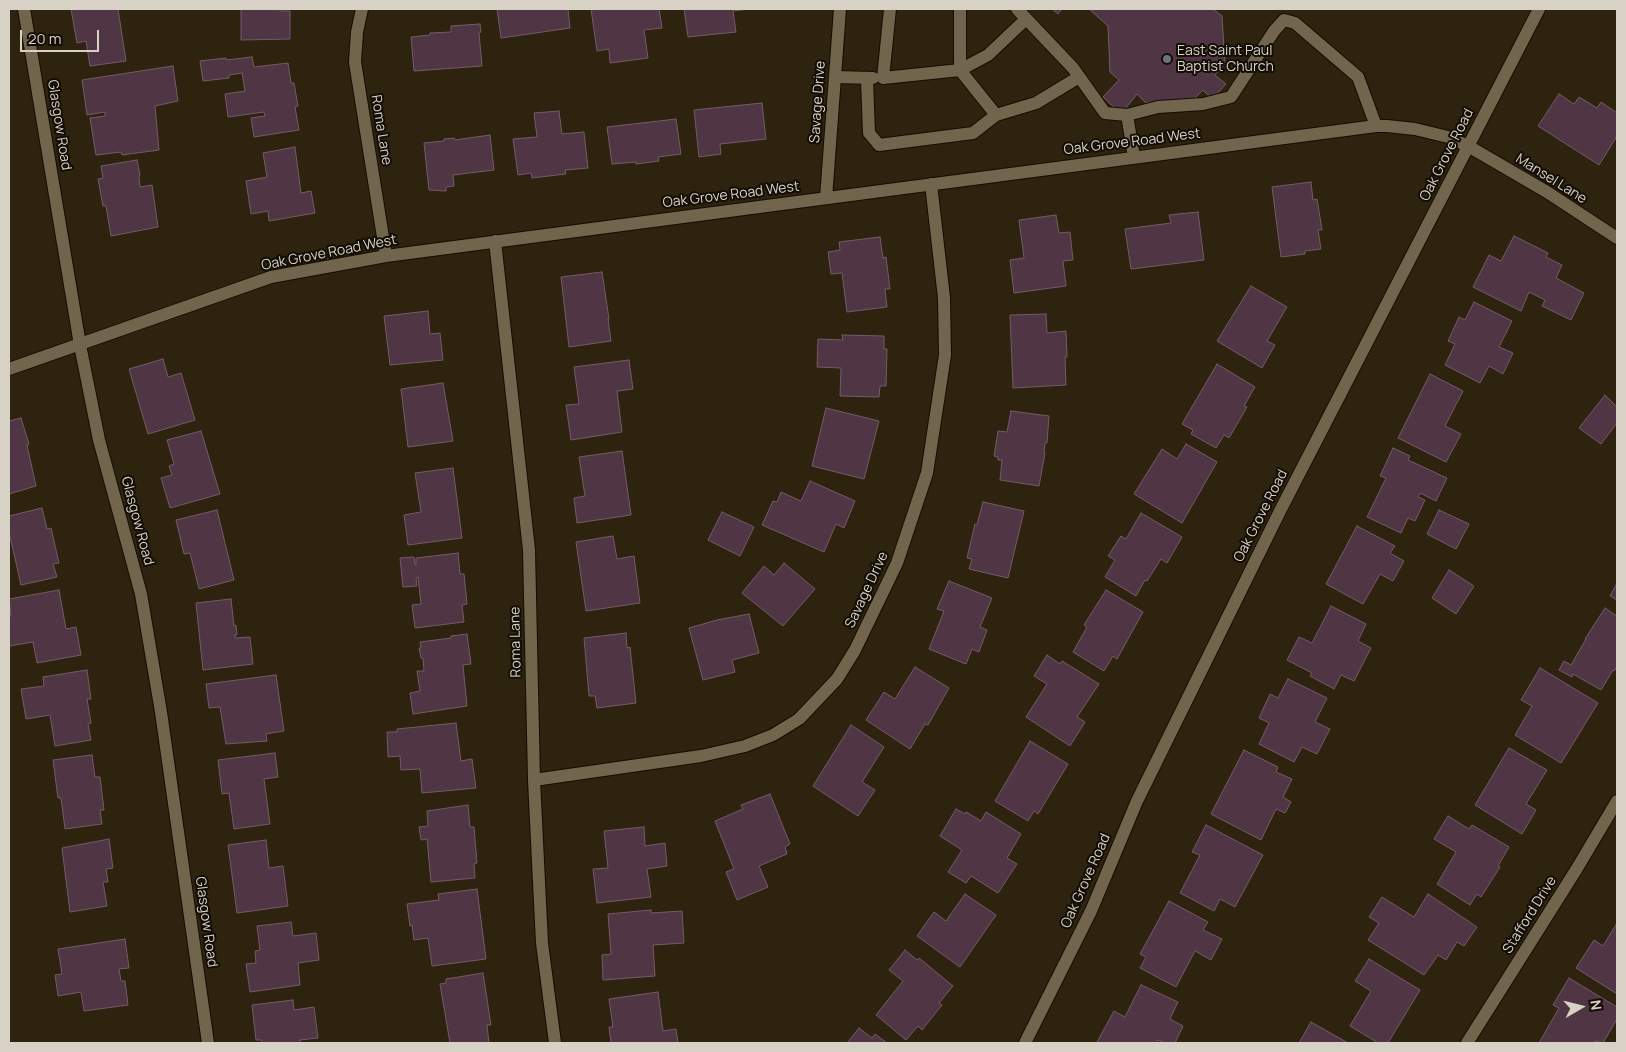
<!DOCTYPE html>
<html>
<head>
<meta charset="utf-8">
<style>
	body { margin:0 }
	#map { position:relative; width:1626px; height:1052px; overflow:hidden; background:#2e230e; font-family:Manrope,sans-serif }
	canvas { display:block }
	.frame { position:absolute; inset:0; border:10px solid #d8d1c5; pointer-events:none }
	.north { position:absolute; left:1556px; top:982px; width:50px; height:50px; -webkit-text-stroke:4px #120d05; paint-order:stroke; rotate:82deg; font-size:14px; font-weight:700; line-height:20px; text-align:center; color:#d8d1c5 }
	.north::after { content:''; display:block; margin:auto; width:18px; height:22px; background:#d8d1c5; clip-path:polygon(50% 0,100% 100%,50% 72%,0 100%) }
	.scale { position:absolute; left:20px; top:30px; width:79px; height:22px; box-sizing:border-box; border:2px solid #d8d1c5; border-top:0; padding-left:6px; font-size:15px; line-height:18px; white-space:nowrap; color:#d8d1c5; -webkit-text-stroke:4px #120d05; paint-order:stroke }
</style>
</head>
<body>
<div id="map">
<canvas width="1626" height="1052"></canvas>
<div class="frame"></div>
<div class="north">N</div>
<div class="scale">20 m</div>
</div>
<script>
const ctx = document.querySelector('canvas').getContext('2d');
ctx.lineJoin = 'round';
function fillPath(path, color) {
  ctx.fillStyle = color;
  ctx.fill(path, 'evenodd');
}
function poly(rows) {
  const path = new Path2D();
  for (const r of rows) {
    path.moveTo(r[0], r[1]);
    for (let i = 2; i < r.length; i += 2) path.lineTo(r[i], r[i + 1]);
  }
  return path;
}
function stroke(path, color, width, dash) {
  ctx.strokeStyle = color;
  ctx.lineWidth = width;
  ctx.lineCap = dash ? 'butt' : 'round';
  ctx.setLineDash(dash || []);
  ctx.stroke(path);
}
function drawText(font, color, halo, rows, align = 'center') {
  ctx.font = font + ' Manrope,sans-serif';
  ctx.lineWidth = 4;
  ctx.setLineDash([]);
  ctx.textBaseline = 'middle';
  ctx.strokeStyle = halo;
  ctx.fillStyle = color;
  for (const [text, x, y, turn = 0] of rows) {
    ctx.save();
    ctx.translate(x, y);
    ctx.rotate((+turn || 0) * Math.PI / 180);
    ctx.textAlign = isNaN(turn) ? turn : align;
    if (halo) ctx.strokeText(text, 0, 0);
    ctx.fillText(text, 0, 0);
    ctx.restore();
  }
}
const building = poly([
	[71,9,118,9,126,61,90,66,86,41,77,43,71,9],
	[241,9,280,9,280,11,290,11,290,39,241,40,241,9],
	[497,9,568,9,570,28,501,38,497,9],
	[591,9,659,9,662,28,644,30,648,58,610,63,609,49,597,51,591,9],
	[684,9,749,9,733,11,736,32,688,37,684,9],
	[1052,9,1062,9,1058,14,1052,9],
	[1089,9,1213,9,1222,16,1225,64,1215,75,1226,84,1212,99,1203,90,1193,100,1146,103,1137,94,1121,114,1103,97,1119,80,1110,72,1108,26,1089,9],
	[480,24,481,32,479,33,482,66,414,71,411,37,430,35,430,33,451,32,451,26,480,24],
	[252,57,254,67,288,63,291,83,294,83,298,106,295,107,299,130,254,137,251,118,265,116,264,112,228,117,225,94,245,91,242,73,229,75,229,78,203,81,200,61,226,58,226,60,252,57],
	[173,66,178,101,155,106,159,150,122,155,121,152,96,155,90,118,105,116,105,112,87,115,82,80,173,66],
	[1559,94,1574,104,1579,97,1597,108,1601,102,1617,113,1617,136,1599,165,1538,126,1559,94],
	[762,103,766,139,720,144,721,154,699,157,694,110,762,103],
	[559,111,562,134,584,132,588,168,565,170,566,174,532,178,531,173,518,175,513,139,537,137,534,113,559,111],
	[676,119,681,154,658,157,659,161,636,164,636,162,612,164,607,127,676,119],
	[490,135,494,170,453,175,454,186,446,187,446,191,429,190,424,143,444,141,444,139,454,138,455,140,490,135],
	[295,147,301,193,311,191,315,213,269,221,268,211,251,214,246,181,267,177,263,153,295,147],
	[137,160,140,175,139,176,140,187,152,185,158,227,111,236,106,206,103,206,98,179,103,178,101,166,137,160],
	[1311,182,1313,200,1317,199,1322,230,1318,230,1321,249,1305,251,1305,254,1281,257,1272,187,1311,182],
	[1198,212,1204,260,1131,269,1125,229,1171,223,1169,215,1198,212],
	[1056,215,1059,233,1070,232,1073,260,1063,261,1066,286,1014,293,1010,260,1024,258,1019,220,1056,215],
	[1514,236,1548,253,1546,257,1562,265,1556,278,1584,293,1571,320,1542,306,1545,300,1529,292,1521,311,1473,287,1489,255,1501,261,1514,236],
	[880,237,883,258,886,257,890,289,885,289,887,307,847,312,842,273,831,274,828,252,840,250,839,242,880,237],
	[602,272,609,319,608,319,611,341,569,347,561,277,602,272],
	[1251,286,1287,307,1267,341,1275,345,1262,368,1217,341,1251,286],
	[1474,302,1512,321,1499,347,1513,353,1503,374,1489,366,1480,383,1445,365,1455,344,1448,341,1459,317,1465,320,1474,302],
	[428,311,430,334,440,333,443,360,390,365,384,316,428,311],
	[1046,314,1047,333,1066,331,1067,357,1065,357,1066,385,1013,388,1010,315,1046,314],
	[842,335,884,336,884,349,887,349,886,386,880,386,879,397,840,396,841,368,817,367,818,339,843,340,842,335],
	[163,359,168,377,181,373,195,420,148,434,129,369,163,359],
	[629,360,633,389,617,391,622,432,571,440,566,405,579,404,574,367,629,360],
	[1217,364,1255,387,1244,406,1247,407,1229,438,1224,435,1216,448,1191,434,1193,430,1182,424,1217,364],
	[1430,374,1463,391,1445,426,1461,434,1446,462,1398,438,1430,374],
	[443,383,453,441,408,447,401,389,443,383],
	[1605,395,1617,407,1617,423,1601,444,1579,428,1605,395],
	[826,408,879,421,864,479,812,466,826,408],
	[1011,411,1049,416,1047,443,1045,443,1044,453,1045,453,1039,486,1000,480,1002,460,998,460,998,457,994,456,998,431,1007,432,1011,411],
	[21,418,29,444,27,445,36,486,9,494,9,421,21,418],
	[201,431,220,494,170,508,161,478,172,475,169,466,174,464,167,440,201,431],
	[1186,444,1217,462,1182,523,1134,494,1162,449,1177,459,1186,444],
	[1393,448,1410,456,1408,460,1447,478,1436,501,1420,493,1418,497,1425,500,1415,521,1408,518,1401,533,1367,517,1386,478,1380,476,1393,448],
	[622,451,631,515,577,523,574,498,585,496,579,457,622,451],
	[453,468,462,538,408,545,404,515,421,512,415,473,453,468],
	[810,481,855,501,844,528,836,524,824,552,762,525,773,501,777,502,781,492,801,501,810,481],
	[983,502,1024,511,1008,578,969,569,972,559,967,558,975,524,977,525,983,502],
	[42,508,47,529,51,528,59,563,53,564,57,577,21,585,9,532,9,516,42,508],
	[217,510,234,580,199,589,190,553,184,554,176,520,217,510],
	[1439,510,1469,524,1456,549,1427,534,1439,510],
	[722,512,754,527,740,556,708,540,722,512],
	[1141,513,1182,537,1167,563,1161,559,1147,581,1145,580,1136,596,1105,577,1115,560,1108,556,1121,536,1126,539,1141,513],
	[1357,526,1395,546,1390,553,1404,561,1393,581,1380,574,1363,604,1326,584,1357,526],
	[613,536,617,559,634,556,640,603,586,611,576,542,613,536],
	[458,553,460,574,464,574,467,604,462,605,464,622,415,628,412,605,421,604,418,577,416,578,417,586,403,587,400,558,414,557,415,565,416,565,416,558,458,553],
	[784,563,815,589,783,626,742,593,764,566,774,575,784,563],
	[1449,570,1474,586,1456,614,1432,598,1449,570],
	[949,581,992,598,980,627,987,630,979,652,972,649,966,664,929,649,944,611,937,609,949,581],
	[1617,583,1617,600,1610,596,1617,583],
	[59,590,66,629,76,627,81,655,37,663,33,642,9,646,9,616,11,616,9,599,59,590],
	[1106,590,1143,612,1117,659,1113,656,1104,671,1073,652,1087,627,1084,625,1106,590],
	[231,599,234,626,236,625,237,635,235,635,235,638,250,637,253,664,203,670,196,603,231,599],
	[1331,606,1366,624,1358,641,1371,648,1354,681,1341,675,1334,689,1310,676,1312,673,1287,660,1299,637,1312,643,1331,606],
	[1605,608,1617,616,1617,666,1614,671,1613,670,1601,690,1573,674,1572,677,1559,670,1564,661,1571,665,1586,639,1585,639,1605,608],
	[749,614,759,653,732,660,735,672,703,680,689,628,717,620,749,614],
	[626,633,627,648,630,647,636,703,597,708,595,696,589,696,584,638,626,633],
	[467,634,471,664,463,665,467,706,413,714,410,693,420,691,417,671,424,671,423,658,421,658,419,648,421,648,420,642,451,638,451,636,467,634],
	[1047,655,1060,664,1062,661,1099,684,1077,717,1085,722,1070,746,1026,717,1047,684,1034,676,1047,655],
	[915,667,949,688,928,725,925,724,910,749,866,720,884,692,895,699,915,667],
	[1540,668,1598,703,1561,763,1515,735,1532,706,1521,700,1540,668],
	[87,670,91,699,87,699,91,723,88,724,91,740,55,746,50,715,26,719,21,689,44,686,43,677,87,670],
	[276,675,284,731,266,734,267,741,226,744,220,707,209,708,206,684,276,675],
	[1288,679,1327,698,1315,722,1330,729,1317,754,1302,747,1294,762,1259,744,1269,723,1259,718,1270,694,1278,698,1288,679],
	[456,723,461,761,472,759,476,788,422,793,420,769,401,770,400,756,388,757,387,732,397,732,397,729,456,723],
	[851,725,884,747,862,782,875,790,858,816,813,786,851,725],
	[1030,741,1068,764,1038,814,1034,811,1028,821,995,801,1030,741],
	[1509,748,1547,770,1526,804,1536,810,1522,834,1475,805,1509,748],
	[1244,750,1278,767,1276,772,1292,779,1283,797,1291,802,1285,813,1276,809,1261,840,1211,814,1244,750],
	[275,753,278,777,264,779,270,824,234,829,229,793,222,794,218,760,275,753],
	[92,755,95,777,100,777,104,810,100,810,102,824,65,829,61,798,58,798,53,760,92,755],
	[770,794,790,844,785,847,787,854,759,866,768,887,737,900,726,872,734,869,715,821,743,809,741,805,770,794],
	[468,805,470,827,474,827,477,863,474,864,475,878,431,882,427,839,421,840,419,827,428,826,427,811,468,805],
	[956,809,965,814,966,812,981,821,986,812,1021,834,1007,858,1017,864,998,893,971,876,966,883,948,872,962,850,940,836,956,809],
	[1448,816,1469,829,1472,825,1509,847,1498,866,1500,867,1481,897,1477,894,1470,905,1437,884,1456,852,1434,839,1448,816],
	[1206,825,1263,855,1235,907,1220,899,1214,911,1180,893,1200,855,1192,852,1206,825],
	[644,827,645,846,665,843,667,866,647,869,651,897,597,903,593,869,608,868,604,831,644,827],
	[109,839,113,868,106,869,108,882,103,882,107,906,70,912,62,848,109,839],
	[266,840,269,868,283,866,288,906,237,913,228,845,266,840],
	[477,889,486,959,432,966,428,938,414,940,412,925,410,926,407,904,439,900,438,894,477,889],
	[965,894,996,915,960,967,917,936,934,912,946,921,965,894],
	[1428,894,1477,927,1464,946,1457,942,1446,960,1438,955,1424,975,1368,940,1379,923,1369,917,1382,897,1414,917,1428,894],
	[1169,901,1208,922,1203,930,1222,939,1211,960,1195,951,1176,987,1140,968,1146,957,1140,954,1169,901],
	[651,910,651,913,682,911,684,943,653,945,655,976,603,980,602,955,611,954,608,914,651,910],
	[291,922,293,936,316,933,319,960,298,963,300,985,250,992,246,964,256,963,255,951,260,950,257,926,291,922],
	[1617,923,1617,994,1576,968,1594,940,1603,946,1617,923],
	[125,939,129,968,119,969,121,981,125,981,128,1005,84,1011,81,992,58,996,55,975,62,974,58,949,125,939],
	[905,950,917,960,919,958,953,986,939,1003,942,1005,922,1030,918,1026,906,1040,876,1015,903,981,889,970,905,950],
	[1369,959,1420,990,1388,1043,1378,1043,1350,1026,1371,991,1355,981,1369,959],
	[483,973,491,1025,487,1025,489,1043,450,1043,440,984,446,983,446,979,483,973],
	[1569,978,1617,1007,1617,1019,1603,1043,1595,1041,1593,1043,1539,1043,1559,1008,1553,1005,1569,978],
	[1141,985,1178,1002,1170,1019,1183,1026,1175,1043,1165,1043,1158,1040,1156,1043,1100,1043,1097,1042,1114,1011,1125,1017,1141,985],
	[658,992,663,1031,676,1029,678,1043,611,1043,609,1027,613,1027,609,999,658,992],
	[293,1000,294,1010,314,1007,318,1038,300,1040,300,1043,262,1043,261,1040,256,1040,252,1005,293,1000],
	[1311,1022,1348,1043,1299,1043,1311,1022],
	[859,1028,872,1038,875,1034,887,1043,847,1043,859,1028]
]);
fillPath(building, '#503644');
stroke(building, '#745b68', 1);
const lane = poly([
	[890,9,883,78,960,70,996,115],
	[960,9,960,70,988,55,1026,19],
	[1017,9,1073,68,1105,113,1127,115,1158,107,1203,104,1231,97,1274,31,1284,20,1295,23,1358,77,1376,126],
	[835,77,873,78],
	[867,79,869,133,879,145,973,133,996,115,1036,103,1079,77],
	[1127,115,1134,157]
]);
const street = poly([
	[24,9,80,345,99,440,141,594,161,712,208,1043],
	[362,9,357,32,355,62,386,256],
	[826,198,840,9],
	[495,241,529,550,534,780,542,943,555,1043],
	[9,369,271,277,386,256,1376,126,1387,126,1415,129,1448,137,1468,146,1547,192,1617,238],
	[534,780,701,756,745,746,773,735,799,719,837,679,855,650,897,563,927,473,945,355,944,298,931,184],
	[1467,1043,1576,870,1617,801]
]);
const secondary = poly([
	[1025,1043,1091,911,1137,801,1280,511,1539,9]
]);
stroke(lane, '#160c00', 14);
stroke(street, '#160c00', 14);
stroke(secondary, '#160c00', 14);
stroke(lane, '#72654e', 12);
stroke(street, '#72654e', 12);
stroke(secondary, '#72654e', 12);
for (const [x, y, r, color] of [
	[1167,59,5,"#6b7280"]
]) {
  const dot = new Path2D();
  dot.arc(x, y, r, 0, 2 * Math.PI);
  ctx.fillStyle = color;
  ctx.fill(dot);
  stroke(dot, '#120d05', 2);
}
drawText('14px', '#d8d1c5', '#120d05', [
	["East Saint Paul",1177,51],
	["Baptist Church",1177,67]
], 'left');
drawText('14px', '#d8d1c5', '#120d05', [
	["Savage Drive",818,102,-86],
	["Glasgow Road",59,125,81],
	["Roma Lane",381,130,81],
	["Oak Grove Road West",1132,142,-7],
	["Oak Grove Road",1447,155,-63],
	["Mansel Lane",1551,179,32],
	["Oak Grove Road West",731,195,-7],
	["Oak Grove Road West",329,253,-11],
	["Oak Grove Road",1261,516,-63],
	["Glasgow Road",137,521,75],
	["Savage Drive",867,590,-65],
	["Roma Lane",516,642,-91],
	["Oak Grove Road",1086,881,-66],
	["Stafford Drive",1530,915,-58],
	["Glasgow Road",206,922,82]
]);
</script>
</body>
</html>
